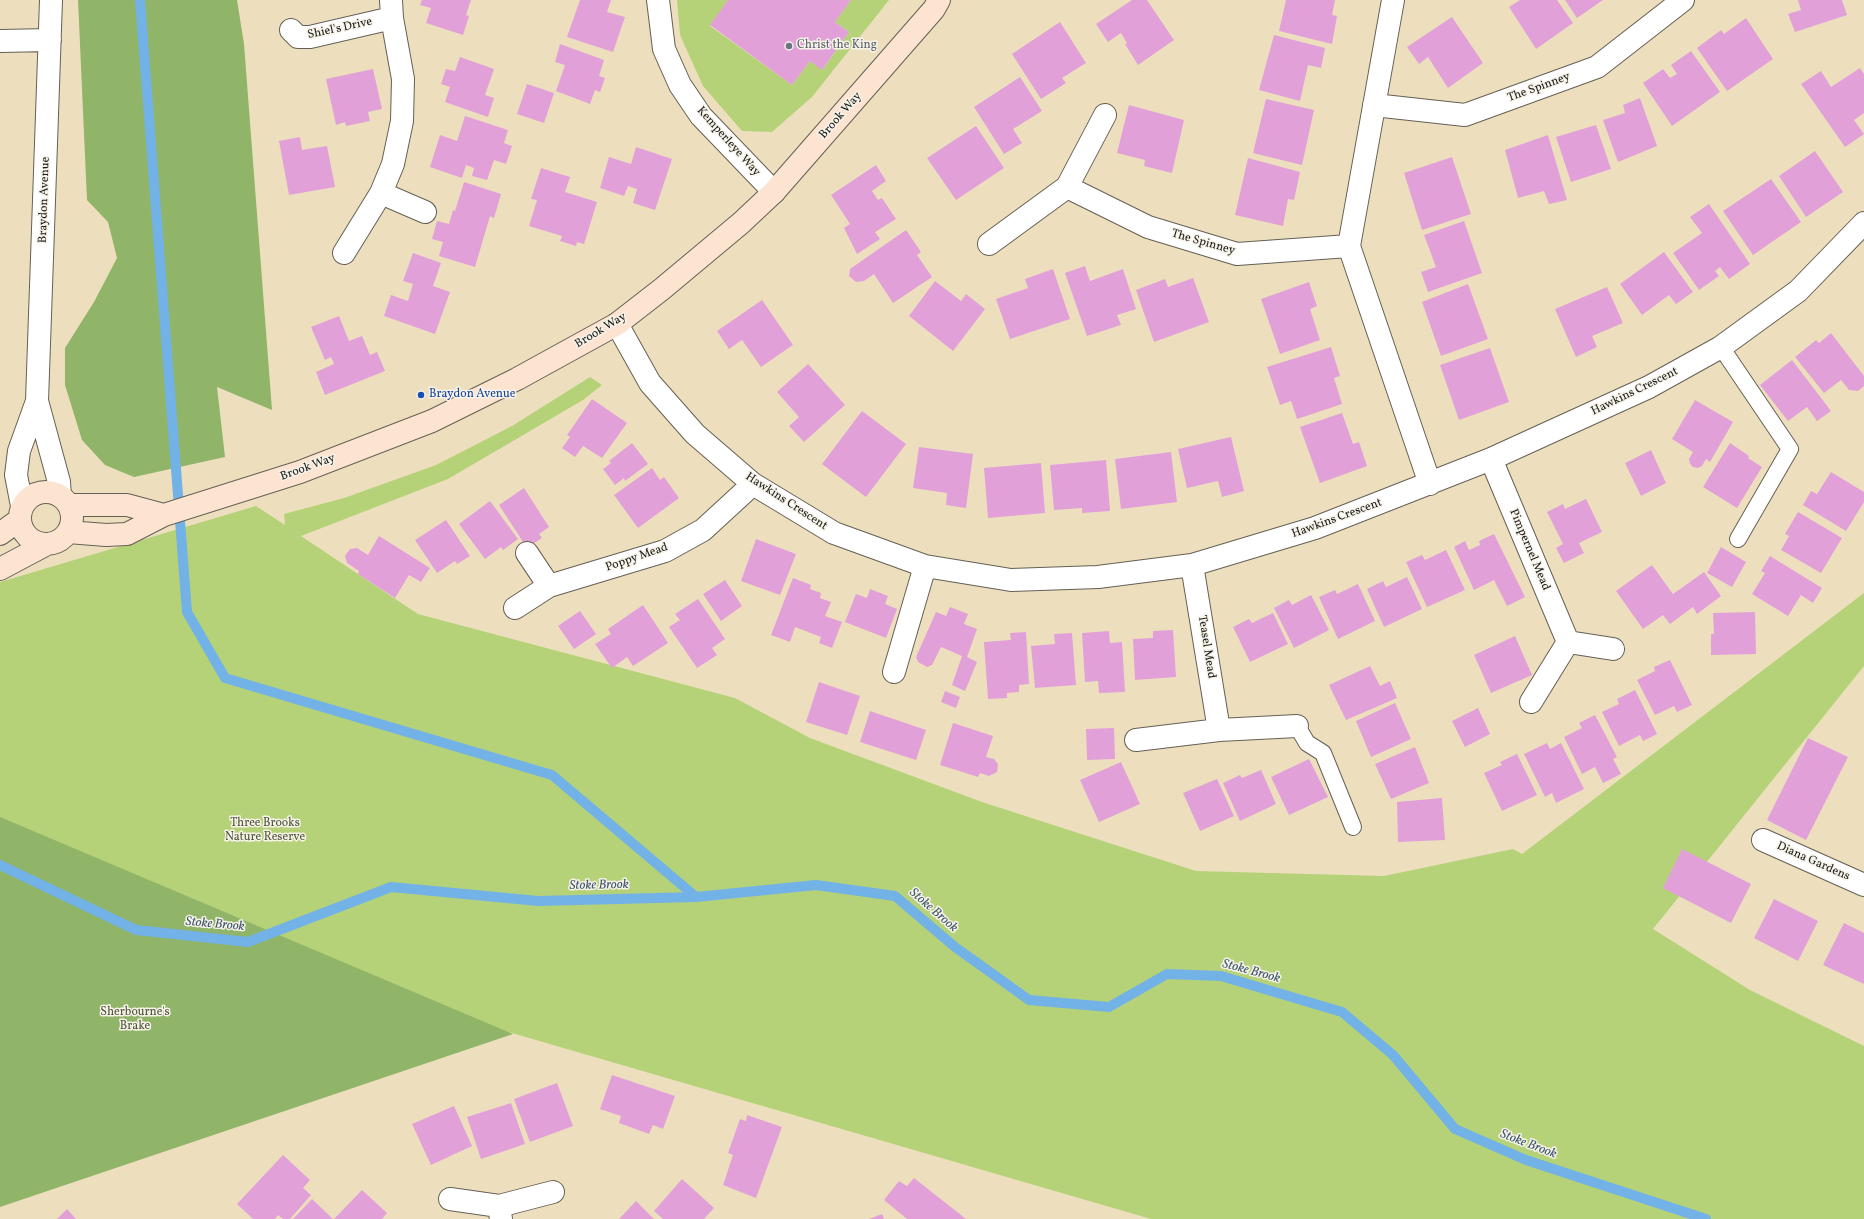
<!DOCTYPE html>
<html>
<head>
<meta charset="utf-8">
<style>
	body { margin:0 }
	canvas { display:block; background:#eddfbe }
</style>
</head>
<body>
<canvas width="1864" height="1219"></canvas>
<script>
const ctx = document.querySelector('canvas').getContext('2d');
ctx.lineJoin = 'round';
function fillPath(path, color) {
  ctx.fillStyle = color;
  ctx.fill(path, 'evenodd');
}
function poly(rows) {
  const path = new Path2D();
  for (const r of rows) {
    if (r.length === 3) {
      path.moveTo(r[0] + r[2], r[1]);
      path.arc(r[0], r[1], r[2], 0, 2 * Math.PI);
      continue;
    }
    path.moveTo(r[0], r[1]);
    for (let i = 2; i < r.length; i += 2) path.lineTo(r[i], r[i + 1]);
  }
  return path;
}
function stroke(path, color, width, dash) {
  ctx.strokeStyle = color;
  ctx.lineWidth = width;
  ctx.lineCap = dash ? 'butt' : 'round';
  ctx.setLineDash(dash || []);
  ctx.stroke(path);
}
function drawText(font, color, halo, rows, align = 'center') {
  ctx.font = font + ' Vollkorn,serif';
  ctx.lineWidth = 3;
  ctx.setLineDash([]);
  ctx.textBaseline = 'middle';
  ctx.strokeStyle = halo;
  ctx.fillStyle = color;
  for (const [text, x, y, turn = 0] of rows) {
    ctx.save();
    ctx.translate(x, y);
    ctx.rotate((+turn || 0) * Math.PI / 180);
    ctx.textAlign = isNaN(turn) ? turn : align;
    if (halo) ctx.strokeText(text, 0, 0);
    ctx.fillText(text, 0, 0);
    ctx.restore();
  }
}
fillPath(poly([
	[677,0,728,0,710,26,792,85,810,61,823,69,849,32,835,22,851,0,889,0,812,97,772,132,742,131,703,86,680,35],
	[590,377,602,385,583,400,448,479,301,536,418,614,735,698,810,738,982,802,1196,871,1384,876,1513,849,1522,854,1864,593,1864,666,1653,929,1750,990,1864,1046,1864,1219,1151,1219,505,1031,0,1201,0,582,256,506,285,525,284,514,344,498,436,465,512,426]
]), '#b6d278');
fillPath(poly([
	[78,0,237,0,244,44,272,410,217,387,225,457,134,477,105,465,82,440,65,385,65,348,94,302,117,258,108,222,87,200],
	[0,817,513,1034,0,1207]
]), '#90b468');
stroke(poly([
	[140,0,187,612,225,678,552,775,696,897],
	[0,865,136,930,248,942,391,887,538,901,696,897,816,885,895,896,955,947,1029,1000,1109,1007,1167,974,1221,976,1342,1012,1393,1055,1455,1129,1526,1160,1706,1219]
]), '#72b2e6', 10);
fillPath(poly([
	[422,0,471,0,466,15,469,16,463,35,426,23,431,8,420,5],
	[580,0,611,0,607,12,625,17,613,52,567,37],
	[728,0,851,0,835,22,849,32,822,70,810,61,792,85,710,25],
	[1132,0,1147,0,1174,40,1138,65,1125,44,1127,43,1121,33,1108,42,1096,24],
	[1286,0,1335,0,1332,15,1337,16,1332,44,1279,31],
	[1520,0,1557,0,1573,23,1536,49,1509,7],
	[1565,0,1603,0,1577,18],
	[1798,0,1842,0,1847,15,1795,32,1788,14,1801,10],
	[1452,17,1483,63,1448,88,1428,57,1419,64,1407,47],
	[1746,18,1773,59,1727,91,1697,48,1721,30,1724,34],
	[1060,22,1086,63,1062,78,1066,83,1041,99,1012,54],
	[1274,35,1325,48,1321,68,1308,65,1300,101,1259,90],
	[560,44,604,60,599,76,605,78,600,92,595,90,590,104,556,91,565,65,555,62],
	[1691,51,1720,92,1672,126,1643,83,1663,69,1670,78,1677,74,1671,65],
	[460,57,494,69,485,95,494,98,488,117,445,102,450,87,441,84,446,69,455,71],
	[1860,68,1864,74,1864,113,1854,120,1864,134,1845,147,1801,84,1821,71,1831,87],
	[373,69,382,109,368,112,370,121,346,126,345,122,336,125,326,79],
	[1020,77,1042,111,1013,129,1022,143,1004,154,974,107],
	[527,84,554,93,544,123,517,114],
	[1640,98,1657,146,1618,162,1603,120,1625,113,1623,105],
	[1266,99,1314,110,1302,165,1253,153],
	[1129,105,1184,120,1172,173,1144,166,1145,160,1117,153],
	[465,116,508,130,504,143,512,146,506,164,494,160,487,180,472,176,474,168,466,165,462,178,430,167,440,135,457,141],
	[1596,125,1611,169,1571,182,1556,137],
	[976,126,1004,168,956,200,927,158],
	[1548,135,1567,200,1549,204,1544,191,1518,198,1505,150],
	[300,137,302,150,327,146,335,187,289,195,279,141],
	[636,147,672,159,655,210,633,203,637,189,628,186,624,196,600,188,609,157,631,164],
	[1815,151,1843,192,1806,217,1779,176],
	[1452,157,1471,214,1422,230,1404,173],
	[1248,158,1300,172,1294,200,1288,199,1283,226,1235,215],
	[876,165,886,181,872,191,878,200,882,198,896,219,875,232,880,239,857,254,844,228,850,224,831,195],
	[541,168,570,177,565,192,597,202,584,244,577,242,576,246,560,241,562,236,529,226,537,200,531,199],
	[1771,179,1801,222,1753,255,1723,211],
	[464,182,501,194,494,218,490,216,475,267,439,256,443,242,432,239,437,221,449,224,453,210,455,211],
	[1709,204,1750,264,1729,279,1720,267,1715,271,1719,276,1699,290,1673,253,1702,233,1690,217],
	[1464,221,1482,273,1428,292,1421,272,1436,267,1424,235],
	[906,230,921,252,917,255,932,277,893,303,874,274,864,281,856,282,849,276,850,269],
	[1664,252,1693,292,1676,304,1669,295,1642,315,1620,284],
	[413,253,441,263,433,286,450,292,435,334,384,316,391,295,408,301,413,284,403,281],
	[1085,266,1090,281,1123,269,1136,309,1117,315,1121,325,1087,336,1065,273],
	[1053,269,1070,319,1010,339,996,299,1028,288,1025,279],
	[1193,278,1209,322,1154,342,1136,290,1165,279,1168,287],
	[935,281,961,301,966,294,985,309,953,351,909,316],
	[1309,282,1317,306,1310,309,1320,340,1280,354,1261,299],
	[1468,284,1488,339,1441,356,1422,302],
	[1607,287,1623,323,1592,336,1597,347,1576,357,1555,309],
	[762,300,793,345,761,367,742,340,729,349,717,331],
	[339,316,349,341,362,336,370,355,377,352,385,371,325,395,316,372,334,364,331,357,325,360,311,327],
	[1831,333,1864,376,1864,386,1858,391,1849,390,1841,380,1824,393,1795,357,1816,340,1819,343],
	[1331,347,1340,376,1334,378,1342,404,1297,419,1291,401,1280,405,1267,367],
	[1490,348,1509,402,1459,420,1440,365],
	[1792,360,1831,411,1817,421,1807,407,1788,421,1760,385],
	[808,364,845,405,804,442,789,426,799,417,777,392],
	[592,399,627,423,602,458,583,446,575,457,562,448,570,437,567,435],
	[1695,400,1733,422,1710,462,1706,459,1702,466,1698,468,1693,467,1690,464,1689,459,1693,452,1672,439],
	[862,411,906,444,866,497,822,464],
	[1342,413,1353,444,1359,442,1367,466,1320,483,1300,427],
	[1231,437,1244,491,1222,497,1218,481,1187,488,1178,449],
	[632,443,648,464,625,481,624,478,615,485,603,469,611,463,609,461],
	[1730,443,1749,456,1748,458,1762,467,1737,508,1703,487],
	[919,447,973,454,966,508,946,505,947,493,913,488],
	[1651,450,1666,483,1641,496,1625,463],
	[1171,452,1177,502,1121,509,1115,459],
	[1106,460,1110,511,1082,513,1082,508,1054,510,1050,465],
	[1041,463,1045,513,988,518,984,468],
	[652,468,660,480,664,477,679,498,638,528,614,495],
	[1831,472,1864,492,1864,502,1846,531,1803,505,1811,491,1817,494],
	[524,488,549,527,539,534,542,538,527,548,499,505],
	[1586,499,1602,532,1579,543,1584,553,1564,563,1556,548,1563,544,1547,512,1563,504,1565,509],
	[490,501,518,539,503,550,501,547,485,559,459,524],
	[1798,512,1842,538,1821,573,1781,550,1789,536,1785,534],
	[446,520,470,556,457,564,455,561,437,573,415,540],
	[1494,534,1525,597,1507,606,1494,580,1474,590,1454,547,1465,541,1469,550,1480,545,1479,541],
	[379,536,430,568,421,582,409,575,395,598,358,574,359,571,347,563,345,556,350,549,357,548,368,555],
	[756,539,796,554,780,595,741,581],
	[1721,547,1746,562,1732,587,1707,573],
	[1446,550,1465,590,1427,607,1406,562,1422,555,1425,560],
	[1770,556,1822,588,1813,603,1801,595,1788,616,1752,594,1765,573,1761,571],
	[1652,565,1673,594,1704,572,1721,596,1697,614,1693,607,1670,624,1663,615,1643,629,1616,591],
	[1407,577,1422,609,1384,627,1367,589,1383,581,1386,587],
	[793,578,811,585,810,589,821,593,820,598,831,602,825,616,842,622,832,648,819,643,821,637,795,627,790,642,771,635],
	[725,580,742,606,721,621,703,594],
	[1358,584,1375,621,1338,639,1319,597,1335,590,1337,594],
	[870,589,888,596,885,604,897,609,886,638,845,622,856,594,867,598],
	[1311,595,1329,630,1294,648,1274,608,1289,600,1292,605],
	[698,599,725,639,712,648,717,655,697,668,669,627,680,620,675,614],
	[643,605,668,643,633,666,627,657,612,668,595,644,611,634,608,629],
	[950,607,968,614,964,624,977,629,967,657,977,662,965,691,952,685,962,656,941,647,932,665,927,667,918,662,916,657,936,612,946,616],
	[580,611,596,634,574,649,558,626],
	[1755,612,1756,654,1711,655,1711,634,1714,634,1713,613],
	[1273,613,1288,644,1250,662,1233,627,1249,619,1252,623],
	[1173,630,1176,677,1135,680,1133,639,1153,638,1153,631],
	[1109,631,1110,643,1122,642,1125,692,1099,693,1098,681,1085,682,1082,633],
	[1026,632,1029,684,1019,685,1019,692,1007,693,1007,698,988,699,984,642,1011,640,1010,633],
	[1072,633,1076,685,1035,688,1031,646,1055,644,1054,634],
	[1515,636,1532,675,1491,693,1474,655],
	[1670,660,1692,705,1677,712,1674,706,1655,715,1637,680,1655,671,1654,667],
	[1370,666,1380,686,1390,681,1397,698,1346,720,1329,685],
	[819,682,860,696,847,735,806,722],
	[1635,690,1657,734,1643,741,1640,735,1619,746,1602,712,1619,704,1617,699],
	[945,691,960,697,956,708,941,702],
	[1395,703,1411,739,1371,757,1356,721],
	[1478,708,1490,734,1465,747,1452,721],
	[870,711,926,730,916,760,860,742],
	[1595,715,1617,757,1613,759,1621,774,1603,783,1595,767,1582,774,1564,737,1582,728,1579,723],
	[953,723,993,736,986,757,994,759,998,764,997,772,989,776,980,773,978,777,940,765],
	[1114,728,1115,759,1087,760,1086,729],
	[1808,738,1848,757,1806,840,1767,820],
	[1547,743,1550,749,1561,743,1584,789,1556,803,1552,793,1545,797,1524,754],
	[1415,747,1429,783,1391,799,1375,764],
	[1517,754,1537,795,1502,811,1484,773,1502,765,1500,762],
	[1309,759,1328,797,1289,815,1271,777],
	[1121,762,1140,804,1099,822,1080,780],
	[1261,770,1276,804,1240,821,1223,783,1240,775,1242,778],
	[1217,779,1234,816,1200,831,1183,793],
	[1442,798,1445,840,1398,842,1397,802],
	[1682,849,1751,884,1731,923,1663,888],
	[1774,899,1818,921,1798,961,1754,938],
	[1844,923,1864,933,1864,984,1823,965],
	[612,1075,675,1096,663,1129,653,1125,649,1134,619,1123,621,1116,600,1109],
	[557,1083,573,1126,530,1142,514,1099],
	[511,1103,525,1144,481,1159,467,1117],
	[454,1106,472,1146,431,1165,412,1124],
	[747,1115,782,1127,756,1198,723,1185,733,1155,728,1153,740,1119,746,1121],
	[283,1155,310,1180,303,1188,311,1195,290,1219,283,1219,278,1215,275,1219,253,1219,237,1204],
	[914,1178,966,1219,907,1219,884,1200,899,1181,907,1186],
	[682,1179,714,1208,704,1219,663,1219,654,1211],
	[362,1190,387,1213,382,1219,334,1219],
	[312,1199,333,1219,293,1219],
	[636,1201,654,1219,619,1219],
	[67,1209,76,1219,57,1219],
	[882,1214,884,1219,869,1219]
]), '#e1a1d8');
const lane = poly([
	[1721,347,1790,449,1738,539],
	[1297,726,1307,743,1323,753,1353,827]
]);
const street = poly([
	[51,0,37,401,59,482,60,496],
	[658,0,664,49,680,85,701,116,774,192],
	[1393,0,1349,246,1430,484],
	[291,30,298,37,310,37,392,18],
	[0,41,50,40],
	[1374,105,1465,115,1597,67,1683,0],
	[1067,187,1148,227,1237,254,1349,246],
	[381,193,425,212],
	[989,244,1067,187,1105,115],
	[344,253,381,193,393,164,402,121,403,79,392,18,391,0],
	[617,324,650,383,695,434,753,484,834,533,925,566,1011,580,1098,577,1192,565,1315,528,1491,459,1649,387,1721,347,1798,291,1864,223],
	[1491,459,1568,642,1531,702],
	[22,506,16,475,19,451,37,401],
	[527,553,549,586],
	[1192,565,1219,730],
	[515,608,549,586,665,551,703,530,753,484],
	[1568,642,1613,649],
	[894,672,925,566],
	[1136,740,1219,730,1297,726],
	[1763,840,1864,885],
	[450,1199,499,1206],
	[501,1219,499,1206,553,1192]
]);
const secondary = poly([
	[46,518,26],
	[69,505,127,505,164,515],
	[68,532,106,535,127,534,164,515,300,472,432,421,517,379,617,324,662,289,741,223,774,192,934,9,939,0],
	[0,534,19,520],
	[0,569,47,544]
]);
stroke(lane, '#656055', 18);
stroke(street, '#656055', 24);
stroke(secondary, '#656055', 24);
stroke(lane, '#fff', 16);
stroke(street, '#fff', 22);
stroke(secondary, '#fde4d1', 22);
for (const [x, y, r, color] of [
	[789,46,4,"#6b7280"],
	[421,395,4,"#1a4fb4"]
]) {
  const dot = new Path2D();
  dot.arc(x, y, r, 0, 2 * Math.PI);
  ctx.fillStyle = color;
  ctx.fill(dot);
  stroke(dot, '#f7f3e8', 1.5);
}
drawText('12px', '#1c1c1c', '#f7f3e8', [
	["Shiel's Drive",340,29,-12],
	["The Spinney",1539,88,-20],
	["Brook Way",841,116,-49],
	["Kemperleye Way",728,142,48],
	["Braydon Avenue",45,200,-88],
	["The Spinney",1203,243,16],
	["Brook Way",601,331,-31],
	["Hawkins Crescent",1635,392,-26],
	["Brook Way",308,468,-20],
	["Hawkins Crescent",786,502,33],
	["Hawkins Crescent",1337,519,-20],
	["Pimpernel Mead",1529,550,67],
	["Poppy Mead",637,558,-19],
	["Teasel Mead",1206,647,81],
	["Diana Gardens",1813,862,24]
]);
drawText('12px', '#5b616d', '#f7f3e8', [
	["Christ the King",797,46]
], 'left');
drawText('12px', '#164399', '#f7f3e8', [
	["Braydon Avenue",429,395]
], 'left');
drawText('12px', '#4a5338', '#f7f3e8', [
	["Three Brooks",265,824],
	["Nature Reserve",265,838],
	["Sherbourne's",135,1013],
	["Brake",135,1027]
]);
drawText('italic 13px', '#3e586d', '#f7f3e8', [
	["Stoke Brook",599,886,-1],
	["Stoke Brook",933,911,41],
	["Stoke Brook",215,925,5],
	["Stoke Brook",1251,972,15],
	["Stoke Brook",1528,1145,21]
]);
</script>
</body>
</html>
